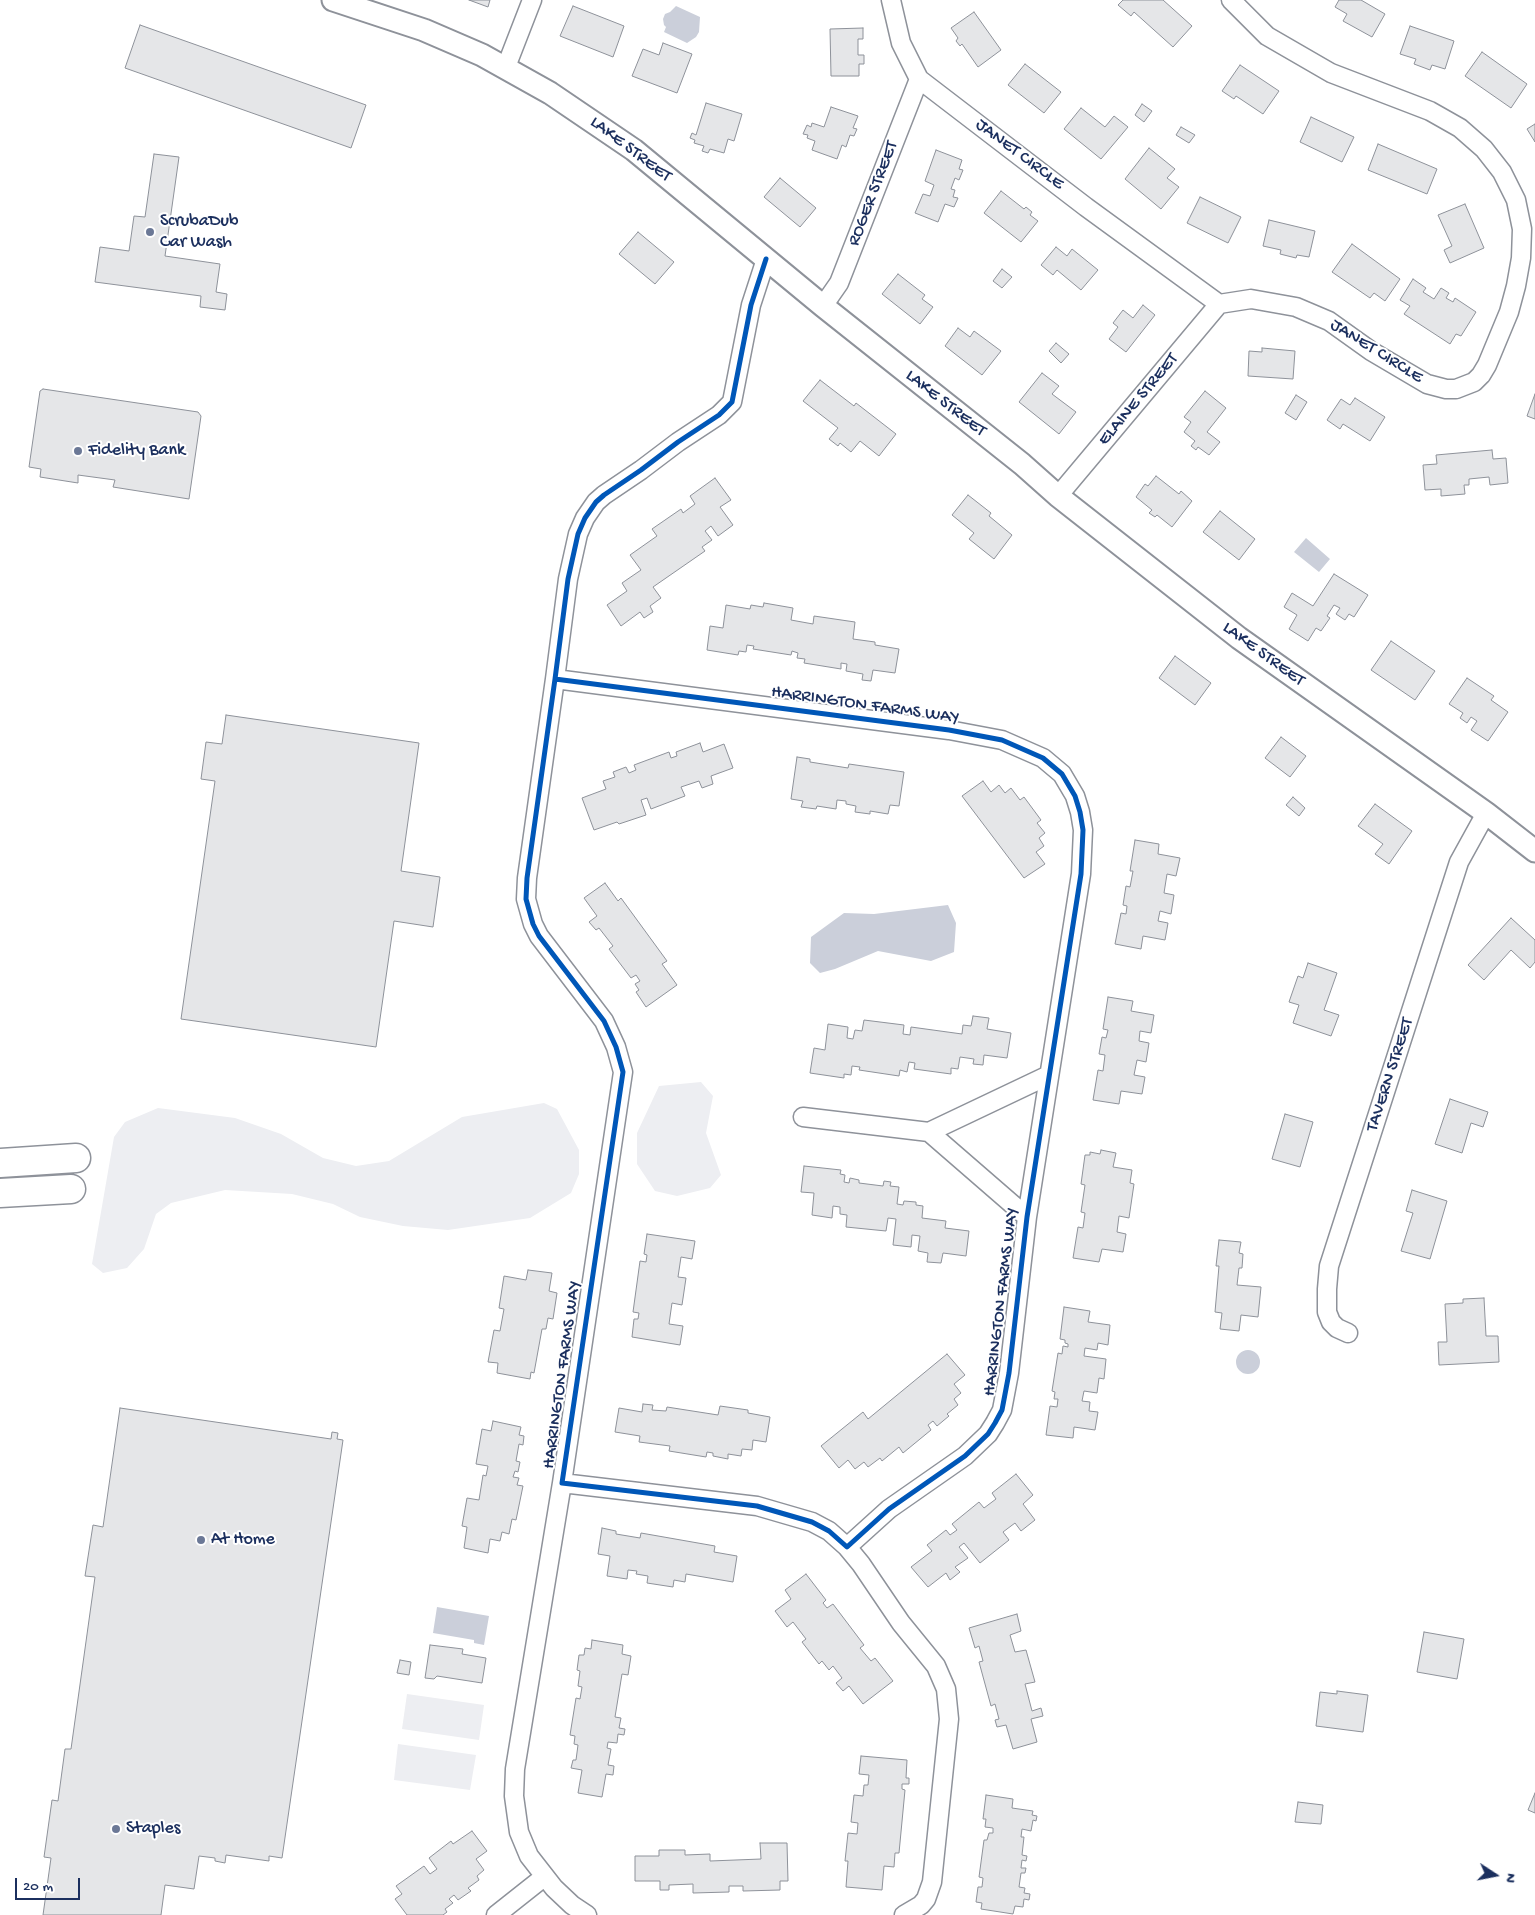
<!DOCTYPE html>
<html>
<head>
<meta charset="utf-8">
<style>
	body { margin:0 }
	#map { position:relative; width:1535px; height:1915px; overflow:hidden; background:#fff; font-family:"Gochi Hand",sans-serif }
	canvas { display:block }
	.north { position:absolute; left:1470px; top:1850px; width:50px; height:50px; -webkit-text-stroke:4px #fff; paint-order:stroke; rotate:101deg; font-size:14px; font-weight:700; line-height:20px; text-align:center; color:#1b2f5e }
	.north::after { content:''; display:block; margin:auto; width:18px; height:22px; background:#1b2f5e; clip-path:polygon(50% 0,100% 100%,50% 72%,0 100%) }
	.scale { position:absolute; left:15px; top:1878px; width:65px; height:22px; box-sizing:border-box; border:2px solid #1b2f5e; border-top:0; padding-left:6px; font-size:15px; line-height:18px; white-space:nowrap; color:#1b2f5e; -webkit-text-stroke:4px #fff; paint-order:stroke }
</style>
</head>
<body>
<div id="map">
<canvas width="1535" height="1915"></canvas>
<div class="north">N</div>
<div class="scale">20 m</div>
</div>
<script>
const ctx = document.querySelector('canvas').getContext('2d');
ctx.lineJoin = 'round';
function fillPath(path, color) {
  ctx.fillStyle = color;
  ctx.fill(path, 'evenodd');
}
function poly(rows) {
  const path = new Path2D();
  for (const r of rows) {
    if (r.length === 3) {
      path.moveTo(r[0] + r[2], r[1]);
      path.arc(r[0], r[1], r[2], 0, 2 * Math.PI);
      continue;
    }
    path.moveTo(r[0], r[1]);
    for (let i = 2; i < r.length; i += 2) path.lineTo(r[i], r[i + 1]);
  }
  return path;
}
function stroke(path, color, width, dash) {
  ctx.strokeStyle = color;
  ctx.lineWidth = width;
  ctx.lineCap = dash ? 'butt' : 'round';
  ctx.setLineDash(dash || []);
  ctx.stroke(path);
}
function drawText(font, color, halo, rows, align = 'center') {
  ctx.font = font + ' "Gochi Hand",sans-serif';
  ctx.lineWidth = 4;
  ctx.setLineDash([]);
  ctx.textBaseline = 'middle';
  ctx.strokeStyle = halo;
  ctx.fillStyle = color;
  for (const [text, x, y, turn = 0] of rows) {
    ctx.save();
    ctx.translate(x, y);
    ctx.rotate((+turn || 0) * Math.PI / 180);
    ctx.textAlign = isNaN(turn) ? turn : align;
    if (halo) ctx.strokeText(text, 0, 0);
    ctx.fillText(text, 0, 0);
    ctx.restore();
  }
}
fillPath(poly([
	[701,1082,713,1096,706,1133,721,1175,710,1188,677,1196,655,1191,637,1164,637,1133,659,1086],
	[544,1103,557,1109,579,1150,579,1174,571,1193,530,1218,448,1230,403,1226,360,1217,333,1204,292,1194,225,1190,171,1203,156,1214,144,1249,127,1268,103,1273,92,1264,114,1137,125,1122,158,1108,235,1118,281,1134,323,1158,356,1166,389,1161,462,1117],
	[407,1694,484,1705,479,1740,402,1729],
	[398,1744,476,1755,470,1790,394,1780]
]), '#edeef2');
fillPath(poly([
	[676,6,700,17,699,32,696,37,687,43,664,32,666,27,664,25,663,19,665,14,670,12],
	[1306,538,1330,559,1319,572,1294,552],
	[948,905,956,923,954,952,931,961,878,951,835,969,820,973,810,963,811,937,844,913,874,914],
	[1248,1362,12],
	[437,1607,489,1616,484,1645,474,1643,474,1640,433,1633]
]), '#cbcfda');
const building = poly([
	[469,0,490,0,488,7,469,0],
	[1123,0,1163,0,1192,26,1173,47,1134,12,1131,16,1118,5,1123,0],
	[1339,0,1361,0,1385,14,1372,37,1343,21,1347,14,1335,7,1339,0],
	[573,6,624,26,613,57,560,36,573,6],
	[974,12,1001,50,978,67,962,44,960,46,956,41,958,38,951,28,974,12],
	[140,25,366,105,351,148,125,68,140,25],
	[1410,26,1454,41,1445,69,1432,65,1430,70,1414,64,1416,59,1400,54,1410,26],
	[863,28,863,39,858,39,858,55,864,55,864,64,859,64,859,76,831,76,830,29,863,28],
	[663,43,692,54,677,93,632,76,643,49,659,55,663,43],
	[1482,52,1527,84,1511,108,1465,76,1482,52],
	[1025,64,1061,92,1044,113,1008,85,1025,64],
	[1240,65,1279,91,1263,114,1236,96,1234,99,1222,91,1240,65],
	[706,103,742,114,734,141,728,139,724,153,710,149,708,153,702,151,704,146,694,143,695,140,690,138,692,133,696,135,706,103],
	[1142,104,1152,111,1144,122,1135,115,1142,104],
	[831,107,858,116,853,128,857,129,854,136,850,135,846,147,842,145,837,159,812,150,815,141,807,138,808,135,803,134,807,125,811,127,812,123,824,127,831,107],
	[1081,108,1105,127,1114,116,1128,127,1101,159,1064,129,1081,108],
	[1311,117,1354,137,1342,162,1300,142,1311,117],
	[1535,124,1535,142,1527,129,1535,124],
	[1181,127,1195,135,1189,143,1176,135,1181,127],
	[1378,144,1437,169,1427,194,1368,170,1378,144],
	[1149,148,1175,169,1167,178,1179,187,1161,209,1125,179,1149,148],
	[936,150,962,160,959,169,963,170,959,180,955,178,951,189,955,190,953,197,958,198,954,207,945,204,938,222,915,213,923,194,930,196,934,185,925,181,936,150],
	[154,154,179,157,165,256,220,264,216,292,227,294,225,310,200,307,201,296,95,282,100,247,129,251,134,216,145,217,154,154],
	[780,178,816,208,800,227,764,197,780,178],
	[1001,191,1024,209,1026,207,1032,212,1030,215,1038,221,1021,242,984,213,1001,191],
	[1200,197,1241,217,1228,243,1187,223,1200,197],
	[1465,204,1484,248,1450,263,1444,250,1452,246,1438,215,1465,204],
	[1269,220,1315,231,1309,257,1297,255,1296,258,1280,254,1281,250,1263,246,1269,220],
	[638,232,674,262,655,284,619,254,638,232],
	[1352,244,1400,279,1385,301,1374,293,1370,298,1332,272,1352,244],
	[1056,247,1067,256,1072,249,1098,270,1081,290,1057,270,1053,275,1041,265,1056,247],
	[1002,269,1012,277,1002,288,993,281,1002,269],
	[898,274,925,295,922,299,933,307,920,324,882,294,898,274],
	[1413,279,1426,288,1423,292,1434,299,1441,288,1449,293,1446,298,1453,302,1455,298,1476,312,1461,336,1456,334,1450,344,1404,314,1410,306,1400,300,1413,279],
	[1143,305,1155,315,1126,352,1109,339,1118,327,1113,323,1123,310,1133,318,1143,305],
	[958,328,970,337,974,331,1001,351,982,375,945,346,958,328],
	[1056,343,1069,354,1061,363,1049,351,1056,343],
	[1262,348,1295,351,1293,379,1248,376,1249,351,1262,352,1262,348],
	[1042,373,1059,386,1052,394,1076,412,1059,434,1019,402,1042,373],
	[820,380,854,406,856,403,896,434,879,456,860,441,851,452,840,443,838,446,829,439,838,428,803,401,820,380],
	[43,389,198,412,201,416,189,499,113,487,115,480,78,475,78,483,40,477,41,469,29,467,40,391,43,389],
	[1205,391,1226,408,1207,432,1220,442,1209,455,1198,447,1196,450,1191,446,1195,441,1184,432,1191,422,1184,417,1205,391],
	[1535,394,1535,419,1527,416,1535,394],
	[1296,395,1307,402,1296,420,1285,413,1296,395],
	[1355,398,1385,417,1370,441,1343,424,1340,429,1327,420,1341,399,1350,405,1355,398],
	[1492,450,1493,459,1506,458,1508,483,1490,485,1489,477,1469,479,1469,485,1464,485,1465,494,1441,496,1441,489,1425,490,1423,465,1437,464,1436,455,1492,450],
	[1156,476,1179,494,1181,491,1192,501,1172,527,1157,515,1155,517,1149,513,1152,510,1136,497,1145,484,1148,486,1156,476],
	[715,478,731,500,720,507,733,525,718,536,711,526,705,531,712,540,702,547,705,551,653,587,661,598,650,606,653,612,644,618,640,612,621,626,607,605,627,591,622,583,641,570,630,555,657,536,652,529,681,509,683,513,695,504,690,496,715,478],
	[968,495,991,513,989,516,1012,535,994,559,969,539,974,533,952,515,968,495],
	[1220,511,1255,539,1239,560,1203,532,1220,511],
	[1334,574,1368,595,1354,617,1349,614,1345,620,1336,614,1340,608,1334,605,1327,616,1330,618,1321,631,1316,628,1308,641,1289,629,1297,615,1284,607,1292,593,1313,606,1334,574],
	[764,603,793,608,791,620,813,624,814,616,855,622,853,639,875,642,875,645,899,649,895,673,873,670,871,681,862,680,863,674,846,671,847,664,841,663,841,669,804,663,805,659,797,658,798,653,792,651,791,655,753,649,754,646,747,645,746,652,739,651,738,655,707,650,710,626,723,628,726,605,750,609,751,605,763,607,764,603],
	[1391,641,1435,671,1415,700,1371,670,1391,641],
	[1175,656,1211,683,1195,705,1159,678,1175,656],
	[1467,678,1494,696,1491,700,1508,712,1488,741,1471,730,1477,721,1471,717,1467,723,1460,718,1463,713,1449,704,1467,678],
	[226,715,419,743,401,871,440,877,433,927,394,921,376,1047,181,1019,215,781,201,779,206,742,222,744,226,715],
	[1281,737,1306,756,1290,777,1265,758,1281,737],
	[700,743,703,752,724,744,733,768,711,776,713,784,702,788,699,781,681,787,685,796,651,809,647,798,641,800,646,815,619,824,617,822,594,830,582,798,606,789,603,781,615,777,613,772,626,767,629,773,636,770,634,765,669,752,671,758,677,756,676,752,700,743],
	[797,757,810,759,810,762,848,768,849,764,904,772,899,806,890,805,888,814,870,811,870,814,855,812,856,806,846,804,846,801,837,800,836,809,817,806,816,809,801,807,803,801,791,799,797,757],
	[983,781,991,792,999,785,1005,793,1011,788,1020,800,1024,797,1041,820,1037,823,1045,833,1039,838,1044,846,1036,852,1045,864,1024,878,962,796,983,781],
	[1293,797,1305,808,1299,816,1286,805,1293,797],
	[1375,804,1412,831,1389,864,1375,854,1383,844,1358,826,1375,804],
	[1135,840,1159,844,1158,854,1180,858,1176,876,1167,874,1164,893,1174,895,1171,914,1160,911,1158,921,1168,923,1165,940,1143,936,1141,949,1115,944,1121,913,1126,914,1127,906,1123,905,1126,886,1130,887,1133,871,1130,871,1135,840],
	[605,883,618,901,621,898,667,961,662,964,677,985,646,1007,636,992,639,990,635,984,640,981,636,975,631,978,609,949,613,946,599,928,596,930,589,922,597,916,584,898,605,883],
	[1511,918,1535,940,1535,962,1530,968,1511,950,1484,980,1468,965,1511,918],
	[1308,963,1337,973,1324,1010,1339,1015,1331,1036,1293,1023,1299,1005,1289,1002,1298,976,1303,978,1308,963],
	[1108,997,1133,1001,1131,1011,1154,1015,1151,1033,1140,1031,1139,1041,1149,1043,1146,1062,1137,1060,1134,1075,1145,1077,1142,1094,1121,1091,1119,1104,1093,1100,1098,1070,1103,1071,1105,1055,1099,1054,1102,1037,1106,1038,1108,1030,1103,1029,1108,997],
	[973,1016,989,1018,987,1029,1011,1033,1007,1058,984,1055,983,1065,973,1064,974,1059,960,1057,958,1069,951,1068,951,1074,914,1069,915,1063,909,1062,907,1072,900,1070,899,1076,859,1070,860,1067,852,1066,851,1075,844,1074,844,1078,810,1073,814,1048,825,1050,828,1024,848,1027,847,1038,853,1039,855,1030,862,1031,864,1020,904,1025,903,1034,910,1035,911,1027,962,1034,963,1025,971,1026,973,1016],
	[1450,1099,1488,1112,1483,1127,1471,1123,1462,1153,1435,1144,1450,1099],
	[1285,1114,1313,1122,1300,1167,1272,1159,1285,1114],
	[1101,1150,1116,1153,1113,1167,1132,1170,1130,1183,1134,1184,1129,1218,1119,1216,1117,1232,1126,1234,1123,1252,1102,1249,1099,1262,1073,1258,1078,1227,1083,1228,1085,1213,1081,1212,1085,1185,1081,1184,1085,1155,1090,1155,1090,1152,1100,1154,1101,1150],
	[804,1166,841,1170,840,1174,845,1175,844,1182,849,1183,850,1178,859,1180,859,1183,883,1186,884,1181,891,1182,890,1186,899,1187,897,1204,903,1205,904,1201,916,1202,916,1205,923,1206,922,1218,946,1221,945,1228,969,1231,966,1256,943,1253,941,1263,927,1262,928,1253,918,1251,920,1236,912,1235,911,1247,893,1245,896,1219,888,1218,886,1231,846,1227,847,1215,840,1214,840,1207,833,1206,832,1218,812,1215,814,1193,801,1192,804,1166],
	[1412,1190,1447,1201,1430,1259,1401,1251,1413,1213,1406,1211,1412,1190],
	[647,1234,695,1241,692,1259,681,1257,678,1277,686,1278,682,1305,672,1303,669,1324,683,1326,680,1345,632,1337,634,1319,638,1319,639,1313,633,1312,640,1261,646,1262,647,1255,644,1254,647,1234],
	[1219,1240,1241,1242,1239,1253,1243,1254,1242,1268,1239,1268,1237,1285,1261,1287,1258,1317,1241,1315,1239,1331,1220,1329,1222,1313,1215,1312,1219,1266,1216,1266,1219,1240],
	[528,1270,552,1273,549,1291,557,1293,553,1319,548,1318,546,1329,542,1329,534,1373,531,1372,530,1379,497,1373,498,1363,488,1362,494,1330,500,1331,504,1309,499,1308,504,1276,526,1280,528,1270],
	[1484,1298,1486,1336,1498,1336,1499,1362,1439,1365,1438,1342,1447,1342,1445,1304,1463,1303,1463,1299,1484,1298],
	[1064,1307,1090,1311,1088,1322,1110,1325,1108,1345,1098,1343,1097,1350,1085,1348,1084,1356,1106,1359,1104,1379,1099,1378,1097,1393,1084,1391,1082,1401,1090,1402,1089,1411,1098,1412,1095,1430,1074,1427,1073,1438,1046,1435,1050,1406,1057,1407,1058,1399,1054,1399,1055,1392,1052,1391,1058,1353,1062,1354,1063,1346,1068,1347,1068,1344,1065,1343,1065,1340,1060,1339,1064,1307],
	[947,1354,965,1375,954,1384,961,1393,954,1399,958,1405,947,1414,949,1416,937,1426,933,1421,928,1425,931,1430,903,1453,899,1447,882,1461,880,1458,868,1467,864,1462,855,1469,848,1460,839,1468,821,1446,863,1412,868,1419,947,1354],
	[643,1404,653,1405,652,1410,666,1411,667,1407,718,1415,720,1406,748,1410,748,1413,770,1417,766,1442,753,1440,752,1450,742,1449,741,1456,728,1454,728,1459,713,1456,713,1453,707,1452,706,1457,669,1451,670,1446,639,1442,640,1436,615,1432,619,1408,642,1412,643,1404],
	[120,1408,331,1439,332,1432,338,1433,337,1439,343,1440,282,1858,269,1856,269,1861,226,1855,225,1863,215,1861,215,1858,199,1856,194,1889,165,1885,161,1915,43,1915,51,1858,44,1857,52,1800,58,1801,65,1749,71,1749,95,1577,85,1576,93,1525,103,1527,120,1408],
	[493,1421,521,1427,519,1435,524,1436,523,1445,519,1444,516,1461,520,1462,518,1472,515,1471,513,1477,519,1478,517,1485,523,1486,516,1520,512,1519,509,1534,502,1532,500,1541,490,1539,488,1553,464,1548,467,1527,462,1526,467,1498,479,1500,483,1475,486,1476,488,1466,476,1464,482,1429,491,1431,493,1421],
	[1016,1474,1033,1495,1023,1504,1035,1520,1021,1531,1015,1523,1003,1532,1009,1540,980,1563,964,1543,959,1547,968,1558,955,1567,960,1572,950,1580,946,1573,928,1587,911,1567,932,1551,927,1545,946,1530,950,1535,957,1530,952,1524,979,1502,984,1508,996,1499,992,1493,1016,1474],
	[602,1528,616,1531,616,1534,640,1538,641,1533,715,1546,714,1552,737,1556,733,1582,686,1574,685,1582,674,1580,673,1587,647,1583,648,1576,636,1574,637,1571,628,1570,627,1579,607,1576,610,1556,598,1554,602,1528],
	[806,1574,826,1600,823,1603,827,1608,833,1604,864,1645,860,1648,871,1661,875,1658,893,1681,863,1704,849,1686,843,1691,836,1683,842,1678,833,1666,829,1670,822,1661,819,1664,802,1642,806,1639,793,1622,787,1627,775,1611,791,1599,785,1590,806,1574],
	[1017,1614,1021,1631,1010,1635,1015,1652,1026,1650,1035,1682,1025,1684,1032,1711,1041,1708,1043,1716,1031,1719,1037,1742,1013,1749,1006,1725,997,1727,995,1720,999,1719,995,1704,991,1706,979,1662,983,1661,979,1646,975,1648,969,1628,1017,1614],
	[1424,1632,1464,1639,1457,1679,1417,1672,1424,1632],
	[592,1640,623,1645,622,1654,631,1656,628,1675,622,1674,615,1717,621,1718,619,1728,625,1729,624,1735,618,1734,617,1743,608,1742,607,1748,611,1749,608,1765,614,1766,613,1775,606,1774,602,1797,578,1793,582,1770,571,1768,573,1760,576,1760,578,1745,574,1744,575,1736,570,1735,576,1698,580,1699,582,1687,578,1686,580,1671,577,1670,579,1655,584,1655,585,1648,591,1649,592,1640],
	[430,1645,463,1649,462,1654,486,1658,482,1683,437,1676,434,1679,425,1678,430,1645],
	[400,1660,411,1662,409,1675,397,1673,400,1660],
	[1337,1691,1368,1695,1363,1732,1316,1726,1320,1692,1337,1694,1337,1691],
	[861,1756,907,1760,906,1778,909,1778,909,1784,902,1784,902,1789,905,1790,899,1853,895,1853,894,1867,884,1866,882,1890,846,1887,848,1861,845,1861,848,1833,857,1834,858,1823,851,1822,854,1795,863,1796,864,1785,868,1785,869,1775,859,1774,861,1756],
	[1535,1793,1535,1813,1528,1810,1535,1793],
	[986,1795,1013,1799,1012,1808,1033,1811,1032,1815,1037,1816,1036,1821,1033,1820,1031,1831,1022,1829,1021,1837,1024,1837,1022,1855,1027,1856,1026,1861,1022,1860,1021,1868,1026,1868,1025,1873,1021,1873,1019,1887,1025,1888,1024,1893,1030,1894,1029,1900,1024,1899,1023,1907,1015,1906,1013,1914,981,1909,982,1903,976,1902,978,1887,982,1887,983,1878,979,1877,984,1840,987,1840,989,1833,993,1833,993,1828,985,1827,986,1819,983,1819,986,1795],
	[1298,1802,1323,1805,1321,1824,1295,1822,1298,1802],
	[472,1831,487,1851,476,1859,484,1870,477,1876,479,1880,468,1888,471,1891,458,1900,454,1895,449,1899,453,1903,445,1909,447,1912,443,1915,407,1915,395,1899,402,1894,396,1886,424,1866,430,1874,437,1869,429,1858,451,1841,453,1844,472,1831],
	[760,1843,787,1843,788,1881,780,1881,780,1890,743,1891,743,1886,729,1886,729,1892,693,1893,693,1884,669,1885,669,1890,660,1890,660,1881,635,1881,635,1856,659,1856,659,1850,685,1850,685,1855,710,1854,710,1861,761,1859,760,1843]
]);
fillPath(building, '#e5e6e8');
stroke(building, '#8e929a', 1);
const minor = poly([
	[891,0,901,43,919,79,1086,207,1219,304,1251,299,1296,307,1329,321,1371,351,1427,384,1446,389,1456,389,1474,382,1481,375,1487,365,1509,312,1516,286,1521,258,1522,229,1516,200,1502,172,1484,149,1460,128,1430,111,1331,73,1267,36,1231,0],
	[506,67,532,0],
	[823,306,839,283,919,79],
	[1058,496,1219,304],
	[555,679,527,878,526,899,533,924,539,936,604,1021,616,1047,623,1072,562,1483,757,1506,812,1522,829,1531,847,1547,889,1509,965,1456,988,1434,995,1423,1002,1410,1009,1373,1027,1217,1081,874,1083,830,1080,812,1075,796,1062,774,1043,758,1002,740,949,730,555,679,568,579,578,534,585,518,596,502,604,495,641,470,678,442,719,415,732,402,751,305,766,259],
	[803,1117,929,1132,1049,1075],
	[929,1132,1027,1217],
	[1348,1333,1337,1328,1331,1322,1327,1312,1327,1289,1329,1266,1459,862,1486,813],
	[562,1483,515,1769,514,1796,519,1832,529,1856,554,1888,572,1905,587,1915],
	[847,1547,861,1564,901,1623,936,1666,946,1689,949,1719,932,1882,926,1899,921,1905,904,1915],
	[496,1915,544,1877]
]);
const tertiary = poly([
	[333,0,424,30,482,55,550,93,634,150,823,306,1022,464,1058,496,1239,638,1486,813,1535,851]
]);
const trunk = poly([
	[0,1163,76,1158],
	[0,1193,71,1189]
]);
stroke(minor, '#8e929a', 21);
stroke(tertiary, '#8e929a', 25);
stroke(trunk, '#8e929a', 31);
stroke(minor, '#fff', 18);
stroke(tertiary, '#fff', 21);
stroke(trunk, '#fff', 28);
stroke(poly([
	[555,679,527,878,526,899,533,924,539,936,604,1021,616,1047,623,1072,562,1483,757,1506,812,1522,829,1531,847,1547,889,1509,965,1456,988,1434,995,1423,1002,1410,1009,1373,1027,1217,1081,874,1083,830,1080,812,1075,796,1062,774,1043,758,1002,740,949,730,555,679,568,579,578,534,585,518,596,502,604,495,641,470,678,442,719,415,732,402,751,305,766,259]
]), '#0057b8', 5);
for (const [x, y, r, color] of [
	[150,232,5,"#6b7896"],
	[78,451,5,"#6b7896"],
	[201,1540,5,"#6b7896"],
	[116,1829,5,"#6b7896"]
]) {
  const dot = new Path2D();
  dot.arc(x, y, r, 0, 2 * Math.PI);
  ctx.fillStyle = color;
  ctx.fill(dot);
  stroke(dot, '#fff', 2);
}
drawText('18px', '#1b2f5e', '#fff', [
	["LAKE STREET",630,150,37],
	["JANET CIRCLE",1019,155,37],
	["ROGER STREET",874,194,-69],
	["JANET CIRCLE",1376,352,32],
	["ELAINE STREET",1139,400,-50],
	["LAKE STREET",945,404,38],
	["LAKE STREET",1263,655,36],
	["HARRINGTON FARMS WAY",865,706,8],
	["TAVERN STREET",1391,1075,-72],
	["HARRINGTON FARMS WAY",1002,1302,-83],
	["HARRINGTON FARMS WAY",563,1375,-82]
]);
drawText('18px', '#1b2f5e', '#fff', [
	["ScrubaDub",160,222],
	["Car Wash",160,243],
	["Fidelity Bank",88,451],
	["At Home",211,1540],
	["Staples",126,1829]
], 'left');
</script>
</body>
</html>
